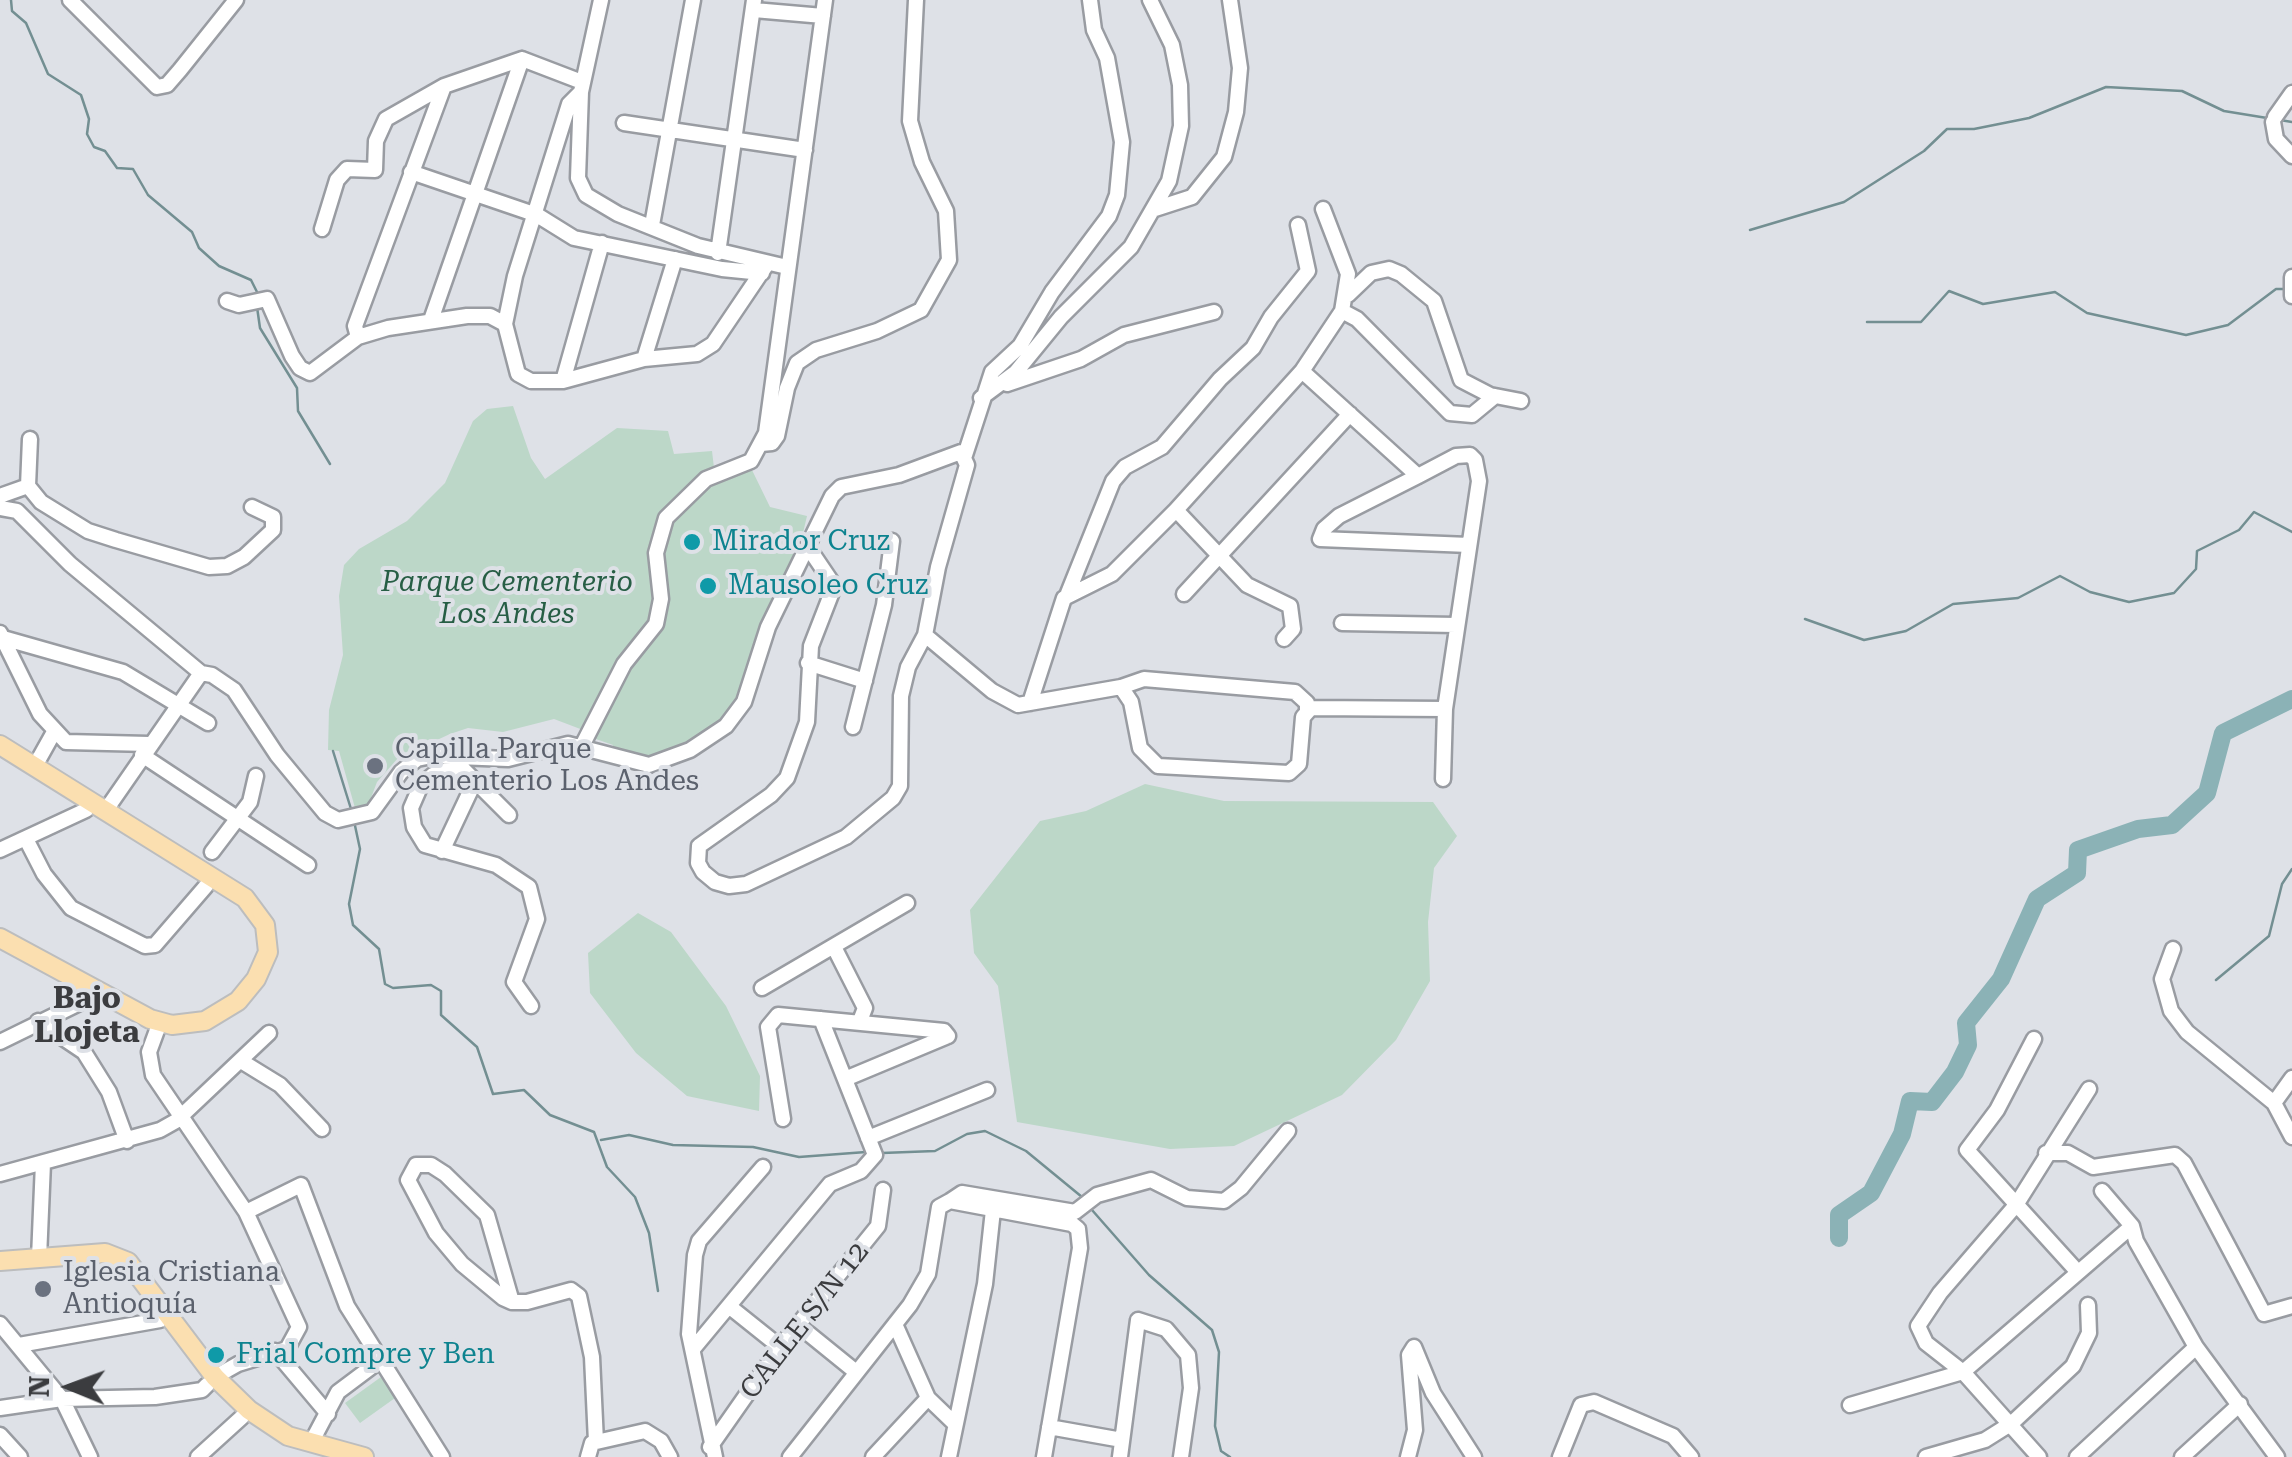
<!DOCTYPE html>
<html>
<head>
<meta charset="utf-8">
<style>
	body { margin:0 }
	#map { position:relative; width:2292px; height:1457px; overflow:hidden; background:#dee1e7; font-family:"Roboto Serif",serif }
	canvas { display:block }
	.north { position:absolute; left:20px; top:1337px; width:100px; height:100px; -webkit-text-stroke:8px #dee1e7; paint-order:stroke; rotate:271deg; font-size:28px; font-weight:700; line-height:40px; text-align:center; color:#3b3c3f }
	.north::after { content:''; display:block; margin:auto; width:35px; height:45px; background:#3b3c3f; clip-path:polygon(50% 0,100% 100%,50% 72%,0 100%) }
</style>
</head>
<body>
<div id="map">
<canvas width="2292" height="1457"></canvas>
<div class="north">N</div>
</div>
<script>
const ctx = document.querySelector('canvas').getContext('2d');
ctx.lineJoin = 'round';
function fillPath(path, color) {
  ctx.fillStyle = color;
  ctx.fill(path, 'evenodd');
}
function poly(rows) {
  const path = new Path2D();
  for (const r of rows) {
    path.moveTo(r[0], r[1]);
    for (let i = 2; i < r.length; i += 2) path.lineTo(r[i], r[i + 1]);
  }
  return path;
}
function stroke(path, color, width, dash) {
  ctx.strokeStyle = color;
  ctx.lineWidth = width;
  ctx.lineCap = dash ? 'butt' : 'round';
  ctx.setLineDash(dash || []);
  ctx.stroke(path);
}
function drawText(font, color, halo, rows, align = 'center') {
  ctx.font = font + ' "Roboto Serif",serif';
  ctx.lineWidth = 8;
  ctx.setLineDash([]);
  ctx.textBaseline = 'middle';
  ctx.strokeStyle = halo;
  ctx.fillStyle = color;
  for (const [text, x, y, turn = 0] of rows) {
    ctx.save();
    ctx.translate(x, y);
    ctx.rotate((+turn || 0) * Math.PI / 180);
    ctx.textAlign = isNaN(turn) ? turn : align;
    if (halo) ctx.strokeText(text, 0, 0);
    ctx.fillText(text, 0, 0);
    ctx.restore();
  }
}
fillPath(poly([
	[513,406,531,458,545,479,617,428,668,431,674,454,712,451,714,468,666,506,656,521,651,557,654,597,646,629,583,730,554,719,503,732,468,728,450,734,398,758,377,782,369,803,364,809,355,808,339,751,328,750,329,710,343,655,339,596,344,565,359,549,407,521,445,483,473,421,487,409],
	[752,470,770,507,807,516,798,554,755,640,746,685,734,709,721,725,676,753,651,761,611,752,613,745,593,738,625,675,665,622,662,564,663,539,672,518,713,481],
	[1145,784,1224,801,1433,802,1457,836,1434,868,1428,922,1430,981,1396,1040,1342,1095,1234,1146,1170,1149,1017,1122,998,986,974,953,970,910,1040,821,1086,811],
	[638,913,671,932,726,1006,760,1076,759,1111,687,1096,636,1053,590,993,588,953],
	[381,1377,395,1398,360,1423,345,1403]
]), '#bcd7c8');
stroke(poly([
	[11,0,12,11,26,23,48,74,81,95,89,119,87,134,94,147,105,151,117,168,133,169,148,195,192,232,199,248,219,266,251,280,258,294],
	[2280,120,2292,122],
	[1750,230,1844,202,1924,151,1947,129,1974,129,2029,118,2106,87,2182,91,2224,111,2267,118],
	[257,307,260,328,297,388,298,411,330,464],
	[1867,322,1921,322,1949,291,1983,304,2055,292,2087,313,2186,335,2228,325,2276,289,2285,289],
	[1805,619,1864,640,1906,631,1953,604,2018,598,2060,576,2090,592,2129,602,2174,593,2196,569,2197,551,2239,530,2254,512,2292,532],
	[333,751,351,809],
	[354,821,360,849,349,904,353,925,379,949,385,984,393,988,431,985,441,991,441,1015,477,1047,493,1094,524,1090,550,1115,594,1132,607,1167,635,1197,649,1233,658,1291],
	[2216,980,2269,936,2282,884,2292,869],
	[601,1140,629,1135,673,1145,753,1147,799,1157,866,1152],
	[882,1153,935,1151,967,1134,985,1131,1026,1151,1082,1197],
	[1092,1210,1149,1275,1212,1330,1219,1352,1215,1426,1221,1451,1230,1457]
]), '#738f92', 2.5);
stroke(poly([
	[1839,1238,1839,1215,1871,1193,1902,1134,1910,1101,1932,1102,1955,1072,1968,1045,1966,1023,2001,979,2037,899,2077,873,2078,850,2138,829,2172,825,2207,793,2223,733,2292,699]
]), '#8bb2b6', 18);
const minor = poly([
	[70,0,157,87,167,85,180,70,236,0],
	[601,0,581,92,578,178,586,195,618,214,698,246,787,267],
	[754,10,823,16],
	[581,92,569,104,515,276,505,324,518,374,531,381,563,381,644,359,697,354,713,344,767,264],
	[2275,117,2292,93],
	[2273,122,2276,139,2292,156],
	[624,123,805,150],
	[411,172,537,215,574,238,722,269,762,273],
	[1155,209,1192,197,1224,157,1236,112,1240,68,1230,0],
	[652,225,693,0],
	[322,229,337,180,347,169,375,170,376,141,386,119,444,86,522,59,582,82],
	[718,253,754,0],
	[2292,277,2292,296],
	[1348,295,1371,273,1389,269,1401,274,1434,301,1461,380,1490,395,1521,401],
	[227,301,239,305,267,299,292,356,300,368,310,373,358,337,388,328,467,316,490,316,505,324],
	[1342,311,1357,319,1450,413,1472,415,1495,396],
	[431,320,522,59],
	[358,337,355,326,444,86],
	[644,359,675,259],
	[1302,371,1418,476],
	[563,381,602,243],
	[1007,384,1081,359,1124,335,1214,312],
	[981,398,1016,372,1061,317,1131,247,1169,181,1181,126,1180,85,1172,45,1150,0],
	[30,439,28,486,41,502,88,531,116,540,209,567,227,566,244,557,273,530,273,517,252,507],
	[761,444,772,443,777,436,787,388,797,363,816,350,877,331,921,310,949,260,946,211,922,162,910,121,916,0],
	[965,455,992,372,1020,346,1052,292,1109,216,1117,195,1122,142,1107,58,1094,30,1090,0],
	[0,496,28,486],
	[0,508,17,511,70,564,201,673,212,675,234,690,277,755,325,813,338,820,372,812,401,772,417,759,432,756,508,759,568,744,649,765,690,750,726,726,744,702,768,627,832,496,841,487,899,475,961,452,967,465,938,567,925,635,908,667,901,696,900,786,893,798,846,837,746,884,729,886,715,882,703,872,698,863,699,846,771,795,787,778,807,722,811,646,832,592,831,581,808,547],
	[1176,510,1247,585,1290,606,1293,629,1284,639],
	[1068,593,1113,481,1125,467,1162,447,1220,379,1253,348,1271,317,1308,271,1298,225],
	[1184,594,1350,414],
	[1342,623,1456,625],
	[0,633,40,714,66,742,149,744],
	[925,635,992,691,1018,705,1121,687,1131,702,1140,748,1158,766,1289,773,1299,764,1303,717,1311,708,1445,709],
	[3,638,123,672,208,723],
	[808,663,865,681],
	[1121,687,1144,679,1295,692,1307,703,1307,711],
	[1030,703,1064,598,1112,574,1176,510,1302,371,1342,311,1348,274,1323,209],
	[853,727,884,605,892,541],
	[582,746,624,664,656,624,661,599,656,553,666,518,706,479,751,461,766,433,825,0],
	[142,755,308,865],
	[462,756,460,766,433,775,421,785,411,808,414,827,425,845,496,865,529,887,537,919,514,982,531,1006],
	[35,766,54,732],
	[460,766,509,815],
	[1443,779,1445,709,1479,481,1475,460,1470,455,1456,456,1418,476,1339,516,1324,529,1320,539,1469,545],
	[106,810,201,673],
	[26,839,44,874,71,908,145,946,155,945,206,886],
	[0,850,86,810],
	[442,851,475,781],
	[212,852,250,802,256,776],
	[834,947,865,1008,860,1021],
	[2173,949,2162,979,2171,1011,2187,1032,2274,1103,2292,1137],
	[762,988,907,903],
	[38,1021,84,1052,109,1092,127,1141],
	[160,1022,149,1052,153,1075,246,1212,299,1327,287,1349,238,1364,215,1377],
	[2034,1039,1997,1110,1967,1150,2076,1270],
	[0,1042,102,992],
	[241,1061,280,1085,322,1129],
	[845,1079,948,1036],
	[2274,1103,2292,1078],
	[783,1119,768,1027,778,1015,944,1031,948,1036],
	[868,1138,987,1090],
	[2046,1153,2068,1153,2093,1167,2175,1155,2184,1163,2264,1314,2292,1306],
	[0,1174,160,1130,176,1121,269,1033],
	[2102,1191,2132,1226,2136,1241,2196,1347,2277,1457],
	[950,1201,962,1193,1075,1212,1097,1195,1151,1180,1187,1198,1224,1201,1241,1188,1288,1131],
	[246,1212,301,1185,347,1306,442,1457],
	[39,1258,43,1163],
	[512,1302,487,1215,445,1174,431,1165,416,1165,408,1180,436,1233,462,1264,503,1298,512,1302,527,1302,571,1290,579,1296,592,1357,596,1442],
	[730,1307,780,1347],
	[0,1324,62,1399,90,1457],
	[895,1324,928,1398,955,1424],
	[798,1325,856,1372],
	[19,1345,160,1320],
	[693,1349,830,1184,861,1171,875,1155,821,1019],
	[275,1351,328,1414],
	[1850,1405,1963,1372,2132,1226],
	[0,1408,62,1399,155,1397,202,1390,207,1385],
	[1049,1427,1122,1440],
	[0,1435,20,1457],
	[311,1443,338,1392,382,1359],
	[710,1447,780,1347,878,1226,883,1190],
	[198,1457,242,1417],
	[588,1457,592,1443,645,1431,661,1441,670,1457],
	[715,1457,689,1334,695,1255,699,1241,763,1167],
	[790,1457,910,1305,928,1274,939,1207,950,1201,1072,1224,1078,1229,1080,1248,1044,1457],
	[873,1457,928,1398],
	[949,1457,985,1284,993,1210],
	[1120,1457,1138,1320,1166,1329,1188,1355,1191,1388,1181,1457],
	[1408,1457,1415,1430,1409,1355,1414,1347,1433,1393,1474,1457],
	[1560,1457,1581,1405,1594,1402,1673,1436,1691,1457],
	[1926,1457,1985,1440,2012,1423,2073,1366,2089,1333,2088,1305],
	[2039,1457,1963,1372,1926,1343,1918,1326,1940,1293,2016,1205,2089,1089],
	[2077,1457,2196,1347],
	[2182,1457,2240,1404]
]);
const major = poly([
	[0,745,245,898,265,925,268,952,256,979,238,1001,205,1021,172,1025,150,1019,0,938],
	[0,1261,105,1253,128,1262,215,1377,249,1410,288,1436,364,1457]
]);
stroke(minor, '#999ca2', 19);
stroke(major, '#bcbdbe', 22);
stroke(minor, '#fff', 14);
stroke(major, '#fbdfb0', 18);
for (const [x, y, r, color] of [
	[692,542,10,"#0f9aa8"],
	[708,586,10,"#0f9aa8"],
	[375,766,10,"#6b7280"],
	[43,1289,10,"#6b7280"],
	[216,1355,10,"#0f9aa8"]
]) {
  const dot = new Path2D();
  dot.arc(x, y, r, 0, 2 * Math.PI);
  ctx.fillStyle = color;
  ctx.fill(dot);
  stroke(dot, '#dee1e7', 4);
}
drawText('28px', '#0d838f', '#dee1e7', [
	["Mirador Cruz",712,542],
	["Mausoleo Cruz",728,586],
	["Frial Compre y Ben",236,1355]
], 'left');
drawText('italic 28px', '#275e45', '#dee1e7', [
	["Parque Cementerio",507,583],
	["Los Andes",507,615]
]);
drawText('28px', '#5b616d', '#dee1e7', [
	["Capilla Parque",395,750],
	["Cementerio Los Andes",395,782],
	["Iglesia Cristiana",63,1273],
	["Antioquía",63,1305]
], 'left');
drawText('28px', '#3b3c3f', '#dee1e7', [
	["CALLE S/N 12",805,1321,-52]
]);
drawText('bold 30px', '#3b3c3f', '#dee1e7', [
	["Bajo",87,999],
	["Llojeta",87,1033]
]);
</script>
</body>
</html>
